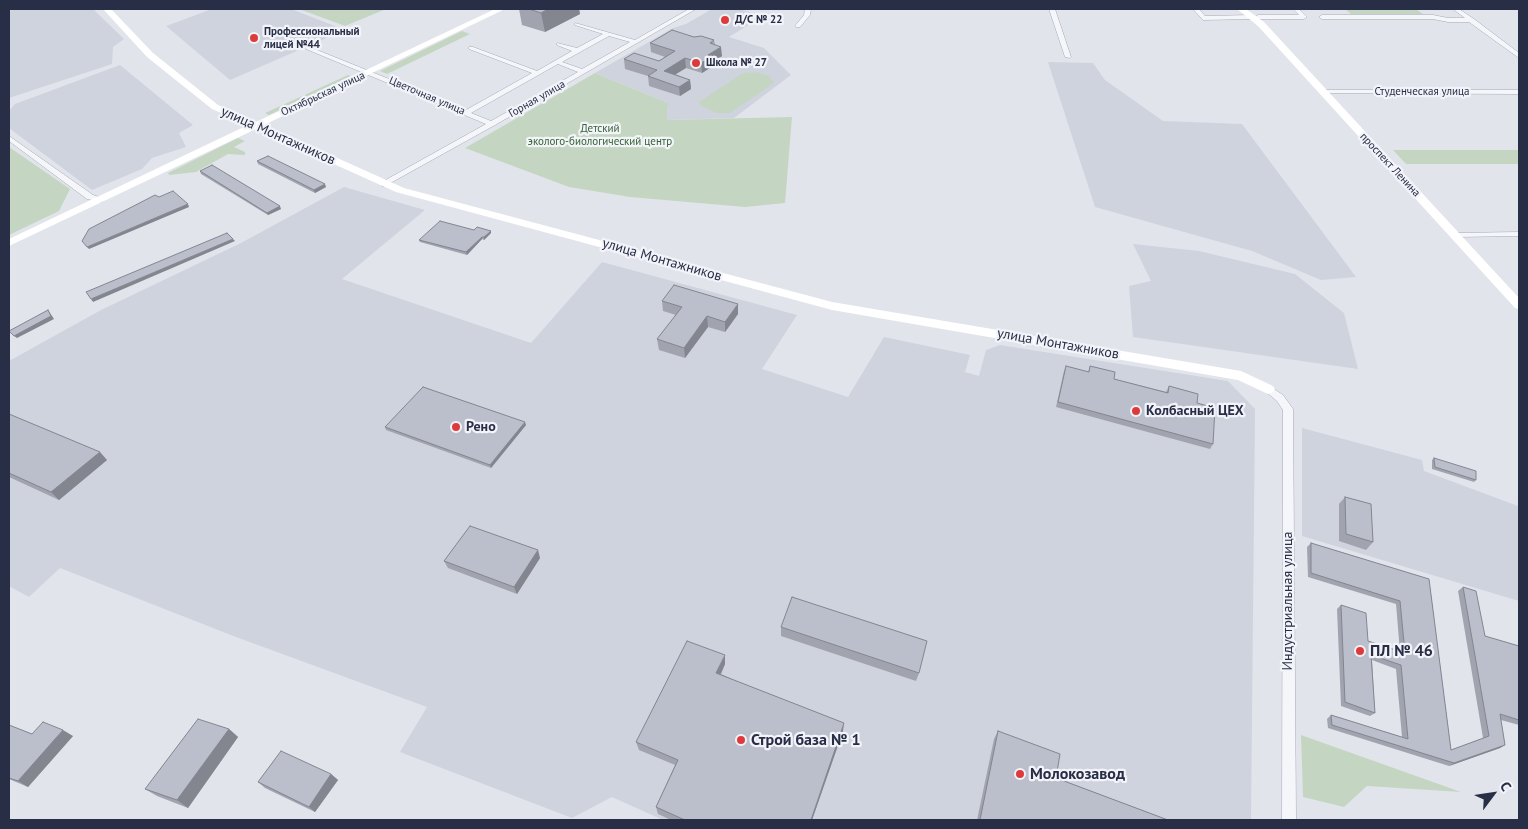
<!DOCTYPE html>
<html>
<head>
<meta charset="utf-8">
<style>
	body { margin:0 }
	#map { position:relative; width:1528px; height:829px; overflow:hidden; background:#e2e4ec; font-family:"PT Sans",sans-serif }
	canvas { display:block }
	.frame { position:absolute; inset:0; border:10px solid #282e46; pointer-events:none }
	.north { position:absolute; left:1468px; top:769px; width:50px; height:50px; -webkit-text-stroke:4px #f2f4f9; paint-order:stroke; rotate:59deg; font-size:14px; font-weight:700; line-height:20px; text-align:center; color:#282e46 }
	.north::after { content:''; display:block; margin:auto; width:18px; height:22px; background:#282e46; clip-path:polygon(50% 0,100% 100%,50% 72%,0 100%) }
</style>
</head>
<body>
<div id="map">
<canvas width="1528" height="829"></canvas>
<div class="frame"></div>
<div class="north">С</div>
</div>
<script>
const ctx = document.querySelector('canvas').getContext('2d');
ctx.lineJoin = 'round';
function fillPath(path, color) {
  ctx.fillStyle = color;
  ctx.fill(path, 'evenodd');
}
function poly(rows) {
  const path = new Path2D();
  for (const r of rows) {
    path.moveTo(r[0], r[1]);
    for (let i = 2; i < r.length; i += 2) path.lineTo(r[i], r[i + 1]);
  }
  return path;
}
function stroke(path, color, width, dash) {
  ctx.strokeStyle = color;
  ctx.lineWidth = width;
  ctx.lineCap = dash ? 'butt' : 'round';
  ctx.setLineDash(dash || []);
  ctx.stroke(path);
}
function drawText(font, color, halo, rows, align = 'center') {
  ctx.font = font + ' "PT Sans",sans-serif';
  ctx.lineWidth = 4.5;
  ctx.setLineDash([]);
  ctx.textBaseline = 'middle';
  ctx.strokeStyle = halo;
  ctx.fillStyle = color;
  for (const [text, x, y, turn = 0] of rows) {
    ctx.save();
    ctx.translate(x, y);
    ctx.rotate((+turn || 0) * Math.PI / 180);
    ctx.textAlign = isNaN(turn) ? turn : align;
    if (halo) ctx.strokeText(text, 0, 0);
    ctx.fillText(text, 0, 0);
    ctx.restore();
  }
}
fillPath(poly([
	[9,9,93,9,124,39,113,47,112,64,9,98],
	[212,9,291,9,345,30,230,80,166,26],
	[712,9,739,9,763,16,729,37,764,48,791,75,734,118,667,120,668,103,595,73,673,28,686,24],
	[1048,62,1093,63,1105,80,1163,121,1242,124,1356,277,1321,280,1252,251,1095,207],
	[120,65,193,125,179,133,186,147,152,158,142,169,92,190,9,128,9,111,15,104],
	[344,187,425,210,342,279,531,343,602,262,797,315,762,369,848,397,884,337,970,355,965,372,979,376,986,350,1000,345,1228,381,1255,409,1251,820,663,820,612,797,572,818,400,752,427,707,236,637,60,568,29,597,9,586,9,361,101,310,241,243],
	[1133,244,1199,251,1295,274,1344,313,1358,369,1133,337,1129,286,1151,281],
	[1302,428,1422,460,1424,471,1518,506,1519,601,1302,536]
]), '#cfd3de');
fillPath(poly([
	[299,9,386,9,345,26],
	[1345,9,1416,9,1423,14,1351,14],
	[462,31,470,34,387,74,380,71],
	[757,72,769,76,774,83,730,113,717,113,701,106,699,102,743,73],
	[595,73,668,103,667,120,792,117,785,203,745,207,630,197,569,187,465,148],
	[348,75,351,76,269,115,265,113],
	[238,138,245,141,234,147,245,152,245,155,228,154,196,172,169,175,168,173],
	[9,147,70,189,59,211,9,235],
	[1393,150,1519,150,1519,164,1406,164],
	[1301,735,1461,792,1367,786,1344,807,1303,797]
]), '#c4d6c2');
const street = poly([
	[689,9,696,9,495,125,385,186,382,186,382,182,486,124,306,49,307,45,311,45,312,48,466,110,532,73,469,49,469,47,473,47,537,71,572,51,557,45,557,43,577,48,603,34,575,25,575,23,635,40,689,9],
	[609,36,630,42,582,69,562,62,609,36],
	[558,64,578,72,491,121,471,113,558,64],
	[805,9,811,9,810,15,800,27,796,27,795,26,804,15,805,9],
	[1049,9,1055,9,1071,57,1070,58,1065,57,1049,9],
	[1193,9,1199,9,1205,16,1252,15,1255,17,1252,19,1203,20,1193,9],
	[1293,9,1299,9,1307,17,1304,19,1258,19,1255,17,1258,15,1299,15,1293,9],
	[1453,9,1459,9,1474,19,1519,53,1519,58,1469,22,1448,22,1433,19,1322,19,1319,17,1322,15,1433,15,1448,18,1465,18,1453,9],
	[1324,90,1519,90,1519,94,1322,93,1322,91,1324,90],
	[9,136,93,195,102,198,102,202,87,199,9,141,9,136],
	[1519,232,1519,236,1455,237,1451,235,1455,233,1519,232],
	[1268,385,1283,395,1293,409,1296,820,1282,820,1283,410,1277,401,1265,391,1263,389,1268,385]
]);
stroke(street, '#a6aab7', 1);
fillPath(street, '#f5f6f9');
fillPath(poly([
	[103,9,111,9,153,53,218,105,256,122,495,9,505,9,264,125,404,188,832,302,1241,371,1273,386,1275,389,1273,392,1268,394,1238,380,832,310,396,192,256,129,9,246,9,239,248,125,212,109,147,57,103,9],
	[1237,9,1246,9,1264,22,1519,298,1519,309,1515,308,1258,26,1237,9]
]), '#fff');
fillPath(poly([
	[519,9,579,9,580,14,545,32,522,25],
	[694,37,714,40,715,45,722,56,713,62,713,66,702,73,686,68,675,74,690,80,691,89,680,96,649,86,648,76,625,69,624,59,659,61,665,57,651,52,650,43],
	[257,161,326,187,315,193,258,164],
	[200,171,281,209,268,215,201,174],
	[474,230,491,231,491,233,484,240,482,239,467,255,420,242,419,240],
	[662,301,738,314,725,332,708,327,685,358,659,350,657,339,676,315,663,311],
	[1066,366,1088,372,1090,366,1114,379,1166,392,1169,386,1197,403,1213,444,1210,449,1056,407,1064,371],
	[9,414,107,460,59,500,9,477],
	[526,425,491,468,386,430,385,427],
	[1434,458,1476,480,1474,482,1432,469,1432,460],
	[1345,497,1373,542,1366,550,1339,541,1339,504],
	[1311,543,1429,579,1451,750,1483,738,1458,591,1463,587,1485,636,1519,646,1519,725,1501,720,1505,745,1500,748,1449,766,1328,728,1327,719,1331,715,1402,737,1396,669,1372,660,1375,713,1370,716,1341,706,1337,609,1341,605,1368,641,1400,652,1396,604,1308,577,1307,547],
	[540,558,517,594,448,568,444,561],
	[781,627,919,673,916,681,781,636],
	[725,664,721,674,843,731,812,820,671,820,658,814,656,807,675,765,639,750,636,742],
	[9,725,32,734,73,736,28,787,9,779],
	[229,729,238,737,188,808,157,796,145,789],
	[998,731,1056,778,1168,820,977,820,994,739],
	[331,774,338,780,315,812,265,788,258,782]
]), '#a1a4af');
fillPath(poly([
	[548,9,579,9,580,14,545,32,541,13],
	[721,47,722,56,713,62,713,66,702,73,701,63,708,55],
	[685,58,686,68,665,81,664,71],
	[690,80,691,89,680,96,679,87],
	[325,184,326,187,315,193,314,190],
	[188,204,189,207,89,249,87,247],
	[280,206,281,209,268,215,267,213],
	[491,231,491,233,484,240,484,237],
	[482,237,482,239,467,255,466,252],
	[233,239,235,241,93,302,91,299],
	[738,304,738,314,725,332,725,322],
	[48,310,54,319,17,338,14,336],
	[707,316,708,327,685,358,684,348],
	[525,422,526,425,491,468,490,465],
	[100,452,107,460,59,500,51,492],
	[538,550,540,558,517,594,514,587],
	[725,655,725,664,717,682,716,673],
	[844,723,843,731,812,820,811,820],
	[229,729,238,737,188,808,177,800],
	[63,730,73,736,28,787,18,781],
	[1505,745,1500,748,1449,766,1454,763],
	[331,774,338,780,315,812,309,807]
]), '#83868f');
const building = poly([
	[529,9,548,9,541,13,529,9],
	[672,30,694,37,701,36,714,40,710,43,721,47,708,55,712,57,701,63,685,58,664,71,690,80,679,87,648,76,657,70,624,59,634,53,659,61,675,51,650,43,672,30],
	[268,156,325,184,314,190,257,161,268,156],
	[212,165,280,206,267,213,200,171,212,165],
	[173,191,188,204,87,247,82,241,89,229,155,195,159,197,173,191],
	[440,221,474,230,477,227,491,231,484,237,482,237,466,252,419,240,440,221],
	[227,233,233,239,91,299,86,292,227,233],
	[674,285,738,304,725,322,707,316,684,348,657,339,682,307,662,301,674,285],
	[48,310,51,316,14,336,9,331,48,310],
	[1066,366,1089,372,1090,366,1115,372,1114,379,1168,393,1169,386,1198,394,1197,403,1215,408,1213,444,1058,402,1066,366],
	[423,387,525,422,490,465,385,427,423,387],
	[9,414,100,452,51,492,9,473,9,414],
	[1434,458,1476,471,1476,480,1435,467,1434,458],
	[1345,497,1371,504,1373,542,1346,534,1345,497],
	[470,526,538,550,514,587,444,561,470,526],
	[1311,543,1429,579,1451,750,1489,736,1463,587,1476,591,1485,636,1519,646,1519,720,1500,714,1505,745,1454,763,1332,725,1331,715,1408,739,1401,665,1371,655,1375,713,1345,702,1341,605,1366,613,1368,641,1405,653,1400,601,1311,573,1311,543],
	[792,597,927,641,919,673,781,627,792,597],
	[687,641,725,655,716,673,844,723,811,820,685,820,656,807,678,760,636,742,687,641],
	[198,719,229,729,177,800,145,789,198,719],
	[43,722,63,730,18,781,9,778,9,725,32,734,43,722],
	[998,731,1060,754,1056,778,1168,820,980,820,998,731],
	[281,751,331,774,309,807,258,782,281,751]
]);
fillPath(building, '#bbbfcc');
stroke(building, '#83868f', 1);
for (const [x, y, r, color] of [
	[725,20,5,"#dd3b3b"],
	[254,38,5,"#dd3b3b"],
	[696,63,5,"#dd3b3b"],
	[1136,411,5,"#dd3b3b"],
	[456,427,5,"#dd3b3b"],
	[1360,651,5,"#dd3b3b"],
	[741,740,5,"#dd3b3b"],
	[1020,774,5,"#dd3b3b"]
]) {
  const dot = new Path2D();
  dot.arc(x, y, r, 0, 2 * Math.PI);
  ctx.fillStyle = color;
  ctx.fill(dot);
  stroke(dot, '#f2f4f9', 2);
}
drawText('bold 11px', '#282e46', '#f2f4f9', [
	["Д/С № 22",735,20],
	["Профессиональный",264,32],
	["лицей №44",264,45],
	["Школа № 27",706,63]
], 'left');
drawText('11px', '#282e46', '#f2f4f9', [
	["Студенческая улица",1422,92],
	["Октябрьская улица",323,94,-25],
	["Цветочная улица",427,96,23],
	["Горная улица",537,99,-30],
	["проспект Ленина",1390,165,47]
]);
drawText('11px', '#356333', '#f2f4f9', [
	["Детский",600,129],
	["эколого-биологический центр",600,142]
]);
drawText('14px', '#282e46', '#f2f4f9', [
	["улица Монтажников",278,136,24],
	["улица Монтажников",662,260,16],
	["улица Монтажников",1058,344,10],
	["Индустриальная улица",1288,601,-90]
]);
drawText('bold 14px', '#282e46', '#f2f4f9', [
	["Колбасный ЦЕХ",1146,411],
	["Рено",466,427]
], 'left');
drawText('bold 16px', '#282e46', '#f2f4f9', [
	["ПЛ № 46",1370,651],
	["Строй база № 1",751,740],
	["Молокозавод",1030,774]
], 'left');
</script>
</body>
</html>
